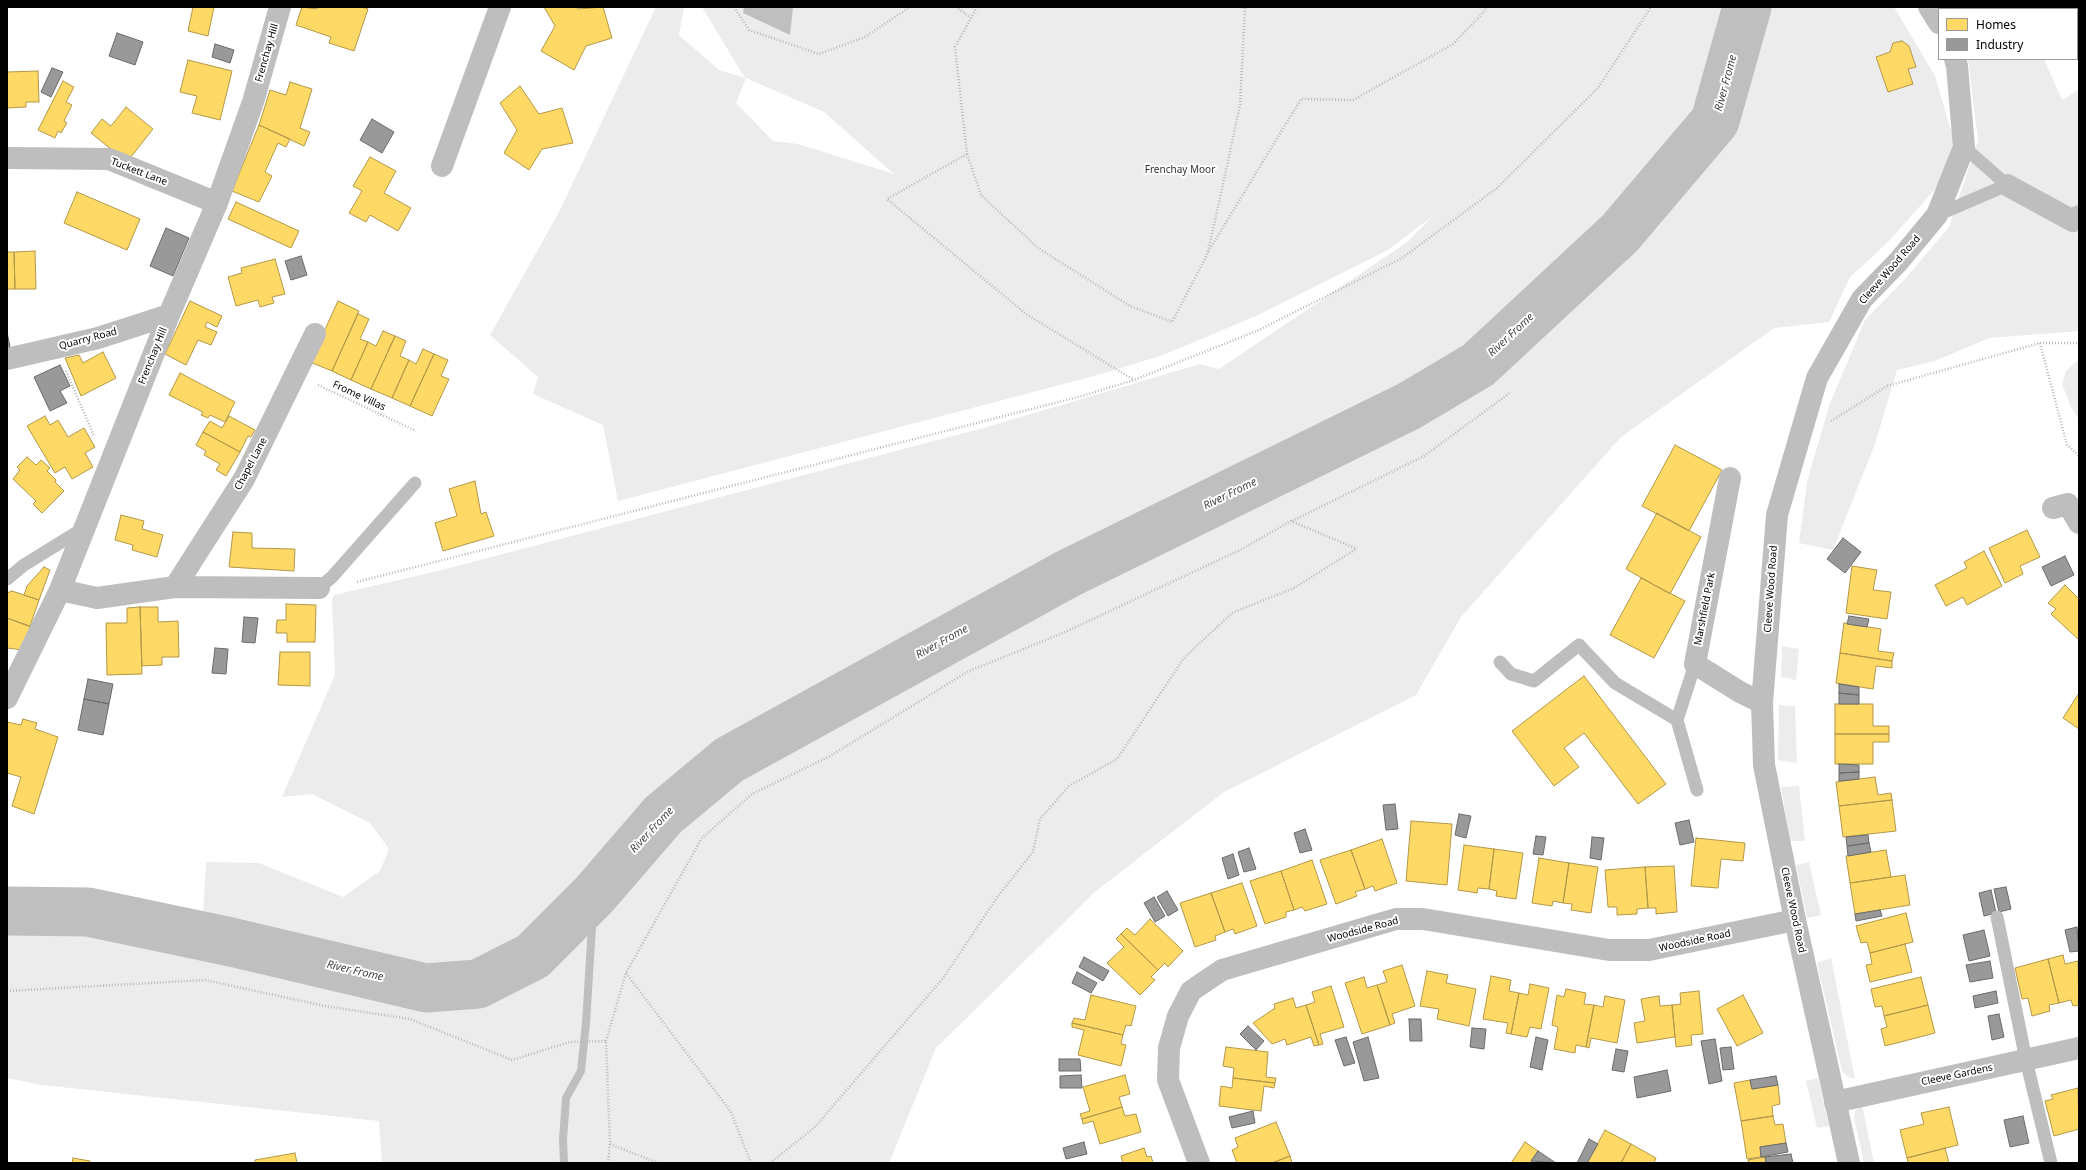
<!DOCTYPE html>
<html>
<head>
<meta charset="utf-8">
<style>
	body { margin:0 }
	#map { position:relative; width:2086px; height:1170px; overflow:hidden; background:#fff; font-family:"Noto Sans",sans-serif }
	canvas { display:block }
	.frame { position:absolute; inset:0; border:8px solid #000; pointer-events:none }
	.legend { position:absolute; left:1938px; top:8px; width:140px; height:52px; box-sizing:border-box; background:#fff; border:1px solid #999; margin:0; padding:5px 7px; list-style:none; font-size:12px; color:#000 }
	.legend li { display:flex; align-items:center; gap:8px; height:20px }
	.legend b { width:20px; border:1px solid #999 }
</style>
</head>
<body>
<div id="map">
<canvas width="2086" height="1170"></canvas>
<div class="frame"></div>
<ul class="legend">
<li><b style="height:11px;background:#ffd966"></b>Homes</li>
<li><b style="height:11px;background:#999"></b>Industry</li>
</ul>
</div>
<script>
const ctx = document.querySelector('canvas').getContext('2d');
ctx.lineJoin = 'round';
function fillPath(path, color) {
  ctx.fillStyle = color;
  ctx.fill(path, 'evenodd');
}
function poly(rows) {
  const path = new Path2D();
  for (const r of rows) {
    path.moveTo(r[0], r[1]);
    for (let i = 2; i < r.length; i += 2) path.lineTo(r[i], r[i + 1]);
  }
  return path;
}
function stroke(path, color, width, dash) {
  ctx.strokeStyle = color;
  ctx.lineWidth = width;
  ctx.lineCap = dash ? 'butt' : 'round';
  ctx.setLineDash(dash || []);
  ctx.stroke(path);
}
function drawText(font, color, halo, rows, align = 'center') {
  ctx.font = font + ' "Noto Sans",sans-serif';
  ctx.lineWidth = 4;
  ctx.setLineDash([]);
  ctx.textBaseline = 'middle';
  ctx.strokeStyle = halo;
  ctx.fillStyle = color;
  for (const [text, x, y, turn = 0] of rows) {
    ctx.save();
    ctx.translate(x, y);
    ctx.rotate((+turn || 0) * Math.PI / 180);
    ctx.textAlign = isNaN(turn) ? turn : align;
    if (halo) ctx.strokeText(text, 0, 0);
    ctx.fillText(text, 0, 0);
    ctx.restore();
  }
}
fillPath(poly([
	[656,7,684,7,679,35,719,70,745,78,702,7,1894,7,1935,76,1954,140,1940,184,1886,244,1850,277,1829,322,1774,328,1621,437,1461,617,1416,695,1224,792,1096,891,936,1048,889,1163,382,1163,379,1121,42,1085,7,1078,7,887,27,891,203,915,206,862,259,863,343,897,380,871,389,849,370,823,312,794,282,797,335,675,332,599,334,595,442,570,987,427,1200,364,1219,369,1406,243,1434,215,1388,250,1256,316,1163,355,1098,375,618,501,603,425,533,394,538,377,490,335,559,212],
	[746,78,824,112,894,174,798,144,773,141,736,103],
	[1956,7,2020,7,2021,9,1957,9],
	[1968,59,2044,59,2062,100,2079,90,2079,331,1989,338,1935,361,1897,370,1875,444,1833,550,1799,543,1807,482,1829,406,1865,320,1904,280,1949,227,1978,140],
	[2079,359,2079,420,2071,407,2062,384,2066,371],
	[1782,646,1799,649,1796,680,1781,677],
	[1779,705,1795,706,1797,763,1778,760],
	[1799,786,1805,841,1790,841,1781,787],
	[1809,862,1821,915,1807,918,1796,865],
	[1831,958,1855,1079,1848,1077,1842,1071,1817,963],
	[1818,1078,1829,1126,1817,1128,1806,1081],
	[1862,1105,1874,1163,1864,1163,1854,1118,1855,1111]
]), '#ececec');
fillPath(poly([
	[744,7,793,7,790,35,743,13]
]), '#bfbfbf');
const homes = poly([
	[193,7,214,7,208,36,188,31,193,7],
	[302,7,317,9,318,7,362,7,368,9,354,51,329,43,331,37,296,25,302,7],
	[544,7,576,7,578,9,603,7,612,38,586,46,574,70,541,51,555,26,544,7],
	[1902,41,1909,46,1916,67,1908,69,1913,84,1888,92,1876,57,1890,52,1893,43,1902,41],
	[188,60,232,71,220,120,192,113,197,96,180,92,188,60],
	[38,71,39,102,26,102,26,107,7,108,7,72,38,71],
	[63,81,74,87,66,102,72,105,64,121,67,123,61,133,58,131,55,138,38,130,63,81],
	[290,82,312,89,300,128,310,132,304,146,259,125,270,90,286,95,290,82],
	[520,86,539,114,562,108,573,143,542,149,529,170,504,153,517,130,500,103,520,86],
	[126,107,153,129,127,162,91,133,102,119,111,126,126,107],
	[259,125,290,139,286,147,278,143,265,172,272,176,259,202,232,191,259,125],
	[370,157,396,171,384,193,411,208,398,231,370,215,366,222,349,213,362,191,353,186,370,157],
	[77,192,140,219,127,250,64,223,77,192],
	[236,202,299,231,291,248,228,219,236,202],
	[35,251,36,289,15,289,14,252,35,251],
	[7,252,14,252,15,289,7,289,7,252],
	[275,259,285,294,272,297,274,303,260,307,258,300,236,306,228,277,242,273,241,268,275,259],
	[190,301,222,316,217,327,207,322,205,327,217,332,211,345,198,340,186,365,165,354,190,301],
	[338,301,359,311,332,371,310,362,338,301],
	[358,314,369,319,360,339,368,342,351,380,332,371,358,314],
	[383,331,395,336,371,389,351,380,368,342,376,346,383,331],
	[395,336,406,341,400,356,409,360,392,398,371,389,395,336],
	[423,349,434,354,410,406,392,398,409,360,416,364,423,349],
	[103,352,116,378,81,396,65,358,79,355,83,363,103,352],
	[434,354,448,360,441,376,449,379,432,416,410,406,434,354],
	[180,373,235,402,225,422,210,415,208,418,201,415,203,412,169,395,180,373],
	[45,416,50,425,58,420,68,437,84,428,95,447,85,453,93,467,72,479,65,467,55,473,27,426,45,416],
	[229,416,255,430,251,437,248,436,240,452,203,432,210,421,222,428,229,416],
	[203,432,240,452,226,476,216,470,220,464,204,455,206,451,196,445,203,432],
	[1675,445,1722,470,1689,531,1642,506,1675,445],
	[27,457,36,465,41,460,50,468,47,471,56,480,55,482,64,491,42,513,33,504,36,501,13,479,20,470,17,467,27,457],
	[475,481,481,514,486,512,494,536,443,551,435,523,457,516,449,489,475,481],
	[1657,513,1701,537,1670,594,1626,569,1657,513],
	[121,515,144,521,142,529,163,535,157,557,132,550,133,545,115,540,121,515],
	[2027,530,2040,557,2020,566,2023,574,2005,583,1989,548,2027,530],
	[233,532,252,533,252,548,295,549,294,571,229,567,233,532],
	[1984,551,2002,586,1967,605,1963,597,1946,606,1935,585,1967,568,1964,562,1984,551],
	[1852,566,1877,570,1873,590,1891,592,1887,619,1846,613,1852,566],
	[44,567,50,570,39,600,24,595,27,586,44,567],
	[1641,578,1685,601,1654,658,1610,635,1641,578],
	[2065,585,2079,599,2079,640,2051,614,2056,609,2048,603,2065,585],
	[12,591,39,600,30,626,7,618,7,593,12,591],
	[286,604,316,605,315,642,287,642,287,633,276,633,277,620,286,620,286,604],
	[140,607,158,607,158,622,178,621,179,657,162,657,162,665,142,666,140,607],
	[140,607,142,674,107,675,106,623,127,623,127,608,140,607],
	[7,618,33,628,23,650,7,648,7,618],
	[1844,623,1881,629,1878,651,1894,653,1892,661,1840,653,1844,623],
	[280,652,310,652,310,686,278,685,280,652],
	[1840,653,1892,661,1892,668,1876,666,1873,689,1836,683,1840,653],
	[1584,676,1666,784,1638,804,1584,733,1564,748,1579,767,1554,786,1512,731,1584,676],
	[2079,693,2079,729,2063,718,2079,693],
	[1835,704,1873,704,1873,726,1889,726,1889,734,1835,734,1835,704],
	[23,719,37,723,35,729,58,737,34,814,12,806,21,777,7,773,7,722,21,725,23,719],
	[1835,734,1889,734,1889,742,1873,742,1873,764,1835,764,1835,734],
	[1875,777,1878,795,1891,793,1892,800,1839,806,1836,782,1875,777],
	[1892,800,1896,831,1843,837,1839,806,1892,800],
	[1411,821,1452,824,1447,885,1406,881,1411,821],
	[1696,838,1745,843,1743,861,1721,859,1718,888,1691,886,1696,838],
	[1382,839,1397,883,1375,891,1373,886,1365,889,1351,850,1382,839],
	[1464,845,1494,849,1489,889,1478,888,1477,893,1458,890,1464,845],
	[1494,849,1523,853,1516,899,1496,896,1497,891,1489,889,1494,849],
	[1351,850,1365,889,1355,892,1357,896,1336,904,1320,860,1351,850],
	[1886,850,1891,877,1850,883,1846,856,1886,850],
	[1539,858,1569,863,1563,903,1553,901,1552,906,1532,903,1539,858],
	[1312,860,1327,904,1305,911,1302,907,1294,910,1281,871,1312,860],
	[1569,863,1598,867,1591,913,1571,910,1572,904,1563,903,1569,863],
	[1674,866,1677,912,1656,914,1656,908,1648,908,1645,867,1674,866],
	[1645,867,1648,908,1637,909,1637,914,1617,915,1617,907,1608,907,1605,870,1645,867],
	[1281,871,1294,910,1286,912,1286,917,1265,924,1250,881,1281,871],
	[1905,875,1910,905,1855,914,1850,883,1905,875],
	[1242,883,1257,926,1235,934,1233,929,1225,932,1211,893,1242,883],
	[1211,893,1225,932,1215,936,1216,940,1195,947,1180,903,1211,893],
	[1906,913,1913,942,1870,953,1867,942,1861,943,1856,926,1906,913],
	[1150,919,1183,951,1168,967,1165,963,1158,970,1121,934,1127,928,1135,935,1150,919],
	[1121,934,1158,970,1151,977,1155,980,1140,995,1107,963,1124,947,1116,939,1121,934],
	[1905,944,1912,972,1870,982,1866,965,1872,964,1870,953,1905,944],
	[2063,955,2065,964,2078,961,2079,1005,2073,1006,2071,1000,2059,1003,2048,959,2063,955],
	[2048,959,2059,1003,2049,1005,2050,1011,2032,1016,2028,998,2022,999,2015,968,2048,959],
	[1402,965,1415,1006,1392,1014,1395,1023,1390,1025,1377,985,1387,982,1383,971,1402,965],
	[1427,971,1448,975,1446,983,1476,989,1469,1026,1437,1019,1439,1009,1420,1006,1427,971],
	[1491,976,1511,980,1509,991,1519,993,1511,1034,1506,1033,1508,1023,1483,1019,1491,976],
	[1364,977,1367,988,1377,985,1390,1025,1362,1034,1345,983,1364,977],
	[1921,977,1928,1005,1884,1016,1882,1006,1875,1007,1871,989,1921,977],
	[1530,984,1549,988,1541,1029,1530,1027,1527,1037,1511,1034,1519,993,1528,995,1530,984],
	[1331,986,1344,1027,1320,1034,1323,1044,1319,1045,1306,1005,1315,1002,1312,992,1331,986],
	[1566,989,1586,993,1584,1004,1594,1005,1586,1047,1576,1045,1575,1053,1554,1049,1558,1027,1552,1025,1557,995,1564,997,1566,989],
	[1699,991,1703,1034,1691,1035,1692,1045,1676,1047,1672,1005,1681,1004,1680,993,1699,991],
	[1091,995,1136,1006,1131,1026,1126,1025,1123,1035,1072,1023,1074,1018,1085,1020,1091,995],
	[1743,995,1763,1033,1737,1046,1717,1009,1743,995],
	[1605,996,1625,1000,1617,1043,1591,1038,1589,1048,1586,1047,1594,1005,1603,1007,1605,996],
	[1659,996,1660,1006,1672,1005,1675,1037,1637,1043,1634,1023,1645,1021,1641,999,1659,996],
	[1293,998,1296,1008,1306,1005,1319,1045,1314,1046,1311,1037,1287,1045,1285,1039,1272,1044,1253,1023,1275,1008,1274,1004,1293,998],
	[1928,1005,1935,1033,1885,1046,1881,1029,1887,1027,1884,1016,1928,1005],
	[1072,1023,1123,1035,1121,1044,1126,1045,1121,1066,1078,1055,1084,1030,1072,1027,1072,1023],
	[1226,1047,1268,1052,1266,1077,1276,1078,1275,1083,1233,1078,1234,1068,1223,1066,1226,1047],
	[1125,1075,1130,1094,1119,1097,1122,1107,1082,1119,1080,1114,1090,1111,1083,1087,1125,1075],
	[1233,1078,1275,1083,1274,1088,1264,1086,1261,1111,1219,1106,1221,1086,1232,1088,1233,1078],
	[1750,1080,1752,1089,1778,1085,1780,1104,1772,1106,1773,1116,1741,1121,1734,1083,1750,1080],
	[2078,1088,2079,1129,2054,1136,2045,1101,2053,1099,2051,1095,2078,1088],
	[1122,1107,1125,1116,1136,1114,1141,1132,1100,1144,1093,1121,1083,1124,1082,1119,1122,1107],
	[1949,1107,1958,1145,1907,1158,1900,1130,1924,1124,1921,1113,1949,1107],
	[1773,1116,1775,1125,1783,1124,1786,1143,1760,1147,1761,1157,1747,1159,1741,1121,1773,1116],
	[1276,1122,1290,1156,1272,1163,1237,1163,1232,1150,1238,1147,1235,1138,1276,1122],
	[1605,1130,1631,1144,1621,1163,1587,1163,1605,1130],
	[1525,1142,1538,1151,1531,1161,1533,1163,1511,1163,1525,1142],
	[1631,1144,1656,1158,1654,1163,1621,1163,1631,1144],
	[1144,1148,1147,1157,1151,1156,1153,1163,1123,1163,1121,1156,1144,1148],
	[1945,1148,1949,1163,1908,1163,1907,1158,1945,1148],
	[295,1153,297,1163,255,1163,255,1160,295,1153],
	[1290,1156,1292,1163,1272,1163,1290,1156],
	[1765,1157,1766,1163,1749,1163,1748,1160,1765,1157],
	[73,1158,90,1161,90,1163,72,1163,73,1158]
]);
fillPath(homes, '#ffd966');
stroke(homes, '#b29847', 1);
const industry = poly([
	[117,33,143,42,135,65,109,56,117,33],
	[215,44,234,50,230,63,212,57,215,44],
	[52,68,63,72,51,97,41,92,52,68],
	[372,119,394,132,382,153,360,140,372,119],
	[166,228,189,238,173,276,150,266,166,228],
	[301,256,307,275,291,280,285,261,301,256],
	[7,332,11,352,7,353,7,332],
	[60,365,70,386,60,391,67,403,50,411,34,377,60,365],
	[1843,538,1861,552,1845,573,1827,559,1843,538],
	[2065,556,2074,575,2051,586,2042,567,2065,556],
	[1849,616,1869,619,1867,627,1847,624,1849,616],
	[244,617,258,618,255,643,242,642,244,617],
	[215,648,228,649,226,674,212,673,215,648],
	[88,679,113,684,109,704,84,699,88,679],
	[1839,684,1859,687,1859,695,1839,693,1839,684],
	[1839,693,1859,695,1859,704,1839,704,1839,693],
	[84,699,109,704,103,735,78,730,84,699],
	[1839,764,1859,765,1859,772,1839,773,1839,764],
	[1859,772,1859,779,1839,781,1839,773,1859,772],
	[1395,804,1398,829,1386,830,1383,805,1395,804],
	[1459,814,1471,816,1466,838,1455,835,1459,814],
	[1689,820,1694,842,1680,845,1675,823,1689,820],
	[1305,829,1312,850,1300,853,1294,833,1305,829],
	[1868,835,1869,843,1847,846,1846,837,1868,835],
	[1536,836,1546,837,1543,855,1533,854,1536,836],
	[1592,837,1604,838,1601,860,1590,858,1592,837],
	[1869,843,1871,852,1848,856,1847,846,1869,843],
	[1249,848,1256,869,1244,872,1238,852,1249,848],
	[1233,854,1239,875,1228,879,1222,858,1233,854],
	[2006,887,2011,909,1999,912,1994,889,2006,887],
	[1991,890,1996,913,1984,916,1979,893,1991,890],
	[1167,891,1178,910,1168,916,1157,897,1167,891],
	[1154,897,1165,916,1155,922,1144,903,1154,897],
	[1880,910,1882,916,1856,921,1855,914,1880,910],
	[2077,927,2079,951,2070,952,2065,930,2077,927],
	[1984,930,1990,956,1969,961,1963,935,1984,930],
	[1084,957,1109,971,1103,981,1079,967,1084,957],
	[1990,961,1993,978,1970,982,1966,965,1990,961],
	[1077,972,1097,983,1091,993,1072,983,1077,972],
	[1996,991,1998,1003,1975,1008,1973,996,1996,991],
	[1999,1014,2004,1037,1992,1040,1988,1016,1999,1014],
	[1409,1019,1421,1019,1422,1041,1410,1041,1409,1019],
	[1248,1026,1264,1041,1256,1050,1240,1034,1248,1026],
	[1472,1028,1486,1029,1484,1049,1470,1047,1472,1028],
	[1346,1037,1355,1063,1344,1066,1335,1040,1346,1037],
	[1368,1037,1379,1078,1364,1081,1353,1042,1368,1037],
	[1536,1037,1548,1040,1542,1070,1530,1067,1536,1037],
	[1715,1039,1722,1081,1709,1084,1701,1041,1715,1039],
	[1731,1047,1734,1069,1723,1070,1720,1048,1731,1047],
	[1616,1049,1628,1051,1624,1072,1612,1070,1616,1049],
	[1059,1059,1080,1059,1081,1071,1059,1071,1059,1059],
	[1667,1070,1671,1091,1637,1098,1634,1077,1667,1070],
	[1081,1075,1082,1088,1060,1088,1060,1076,1081,1075],
	[1776,1076,1778,1085,1752,1089,1750,1080,1776,1076],
	[1253,1111,1255,1123,1232,1128,1229,1117,1253,1111],
	[2023,1116,2029,1143,2010,1147,2004,1120,2023,1116],
	[1589,1139,1598,1144,1587,1163,1577,1163,1589,1139],
	[1084,1142,1087,1154,1066,1159,1063,1148,1084,1142],
	[1786,1143,1788,1152,1761,1157,1760,1147,1786,1143],
	[1538,1151,1556,1163,1531,1161,1538,1151],
	[1791,1154,1793,1163,1766,1163,1765,1157,1791,1154]
]);
fillPath(industry, '#999');
stroke(industry, '#6b6b6b', 1);
stroke(poly([
	[564,1163,563,1140,566,1098,581,1071,586,1023,594,895]
]), '#bfbfbf', 8);
stroke(poly([
	[7,911,88,912,231,942,426,988,478,984,533,956,594,895,663,815,729,760,1067,574,1409,406,1478,365,1620,233,1715,121,1747,7]
]), '#bfbfbf', 49);
stroke(poly([
	[734,7,749,30,819,54,865,37,910,7],
	[956,7,971,18],
	[977,7,955,47,967,154,887,199,1026,314,1134,380],
	[967,154,981,195,1038,248,1130,306,1172,322,1207,255,1220,198,1240,105,1245,7],
	[1208,252,1301,99,1353,100,1453,44,1480,16,1487,7],
	[2040,343,2067,445,2079,456],
	[66,371,94,436],
	[318,385,416,431],
	[1831,421,1887,386,2040,343,2079,343],
	[1292,521,1424,456,1511,392],
	[357,582,1082,396,1134,380,1259,330,1402,258,1497,188,1598,88,1651,7],
	[626,973,731,1112,751,1163],
	[7,991,205,980,325,1006,410,1019,512,1060,570,1042,606,1041,610,1144,608,1163],
	[606,1041,626,973,702,838,752,794,830,756,969,671,1063,633,1240,550,1291,521,1357,549],
	[610,1144,658,1163],
	[770,1163,814,1128,944,977,998,896,1033,852,1040,819,1069,786,1117,759,1184,658,1232,613,1294,588,1356,549]
]), '#b9b9b9', 2.5, [1, 2]);
stroke(poly([
	[1937,215,2007,185,1964,147],
	[7,579,24,565,84,528],
	[319,588,332,577,415,483],
	[1500,662,1511,674,1534,681,1579,645,1615,683,1677,720,1697,790],
	[1677,720,1695,664],
	[1997,917,2026,1060,2051,1163]
]), '#bebebe', 13);
stroke(poly([
	[10,158,109,159,217,203],
	[442,166,500,7],
	[2007,185,2073,221,2079,216],
	[7,359,98,338,169,315],
	[1730,478,1695,664,1740,692,1762,703],
	[2053,508,2068,504,2079,523],
	[175,587,244,479,315,334],
	[60,590,97,598,175,587,319,588],
	[7,698,60,590,169,315,217,203,253,102,280,7],
	[1835,1102,2079,1048],
	[1199,1163,1168,1080,1169,1048,1178,1016,1191,991,1222,970,1396,919,1423,919,1609,950,1649,950,1795,920]
]), '#bebebe', 22);
stroke(poly([
	[1929,7,1939,23],
	[1849,1163,1795,920,1764,765,1762,703,1777,515,1817,378,1862,299,1898,262,1937,215,1964,147,1957,66,1955,59]
]), '#bebebe', 22);
drawText('10px', '#000', '#fff', [
	["Frenchay Hill",267,53,-74],
	["Tuckett Lane",139,172,21],
	["Cleeve Wood Road",1890,270,-49],
	["Quarry Road",88,339,-15],
	["Frenchay Hill",153,356,-68],
	["Frome Villas",359,396,25],
	["Chapel Lane",251,464,-62],
	["Cleeve Wood Road",1771,589,-86],
	["Marshfield Park",1705,609,-79],
	["Cleeve Wood Road",1793,910,78],
	["Woodside Road",1363,930,-15],
	["Woodside Road",1695,941,-12],
	["Cleeve Gardens",1957,1075,-12]
]);
drawText('10px', '#333', '#fff', [
	["Frenchay Moor",1180,170]
]);
drawText('italic 11px', '#444', '#fff', [
	["River Frome",1726,83,-75],
	["River Frome",1511,335,-43],
	["River Frome",1230,494,-26],
	["River Frome",942,642,-29],
	["River Frome",652,830,-47],
	["River Frome",355,971,13]
]);
</script>
</body>
</html>
